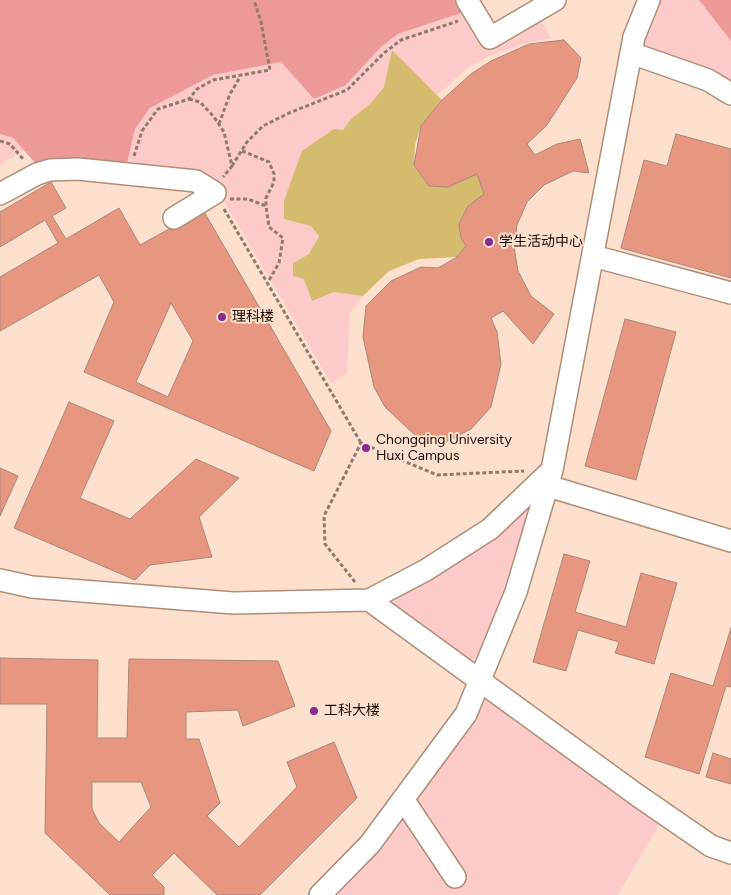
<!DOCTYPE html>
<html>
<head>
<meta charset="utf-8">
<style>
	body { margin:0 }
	canvas { display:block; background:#fce0cd }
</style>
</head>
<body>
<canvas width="731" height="895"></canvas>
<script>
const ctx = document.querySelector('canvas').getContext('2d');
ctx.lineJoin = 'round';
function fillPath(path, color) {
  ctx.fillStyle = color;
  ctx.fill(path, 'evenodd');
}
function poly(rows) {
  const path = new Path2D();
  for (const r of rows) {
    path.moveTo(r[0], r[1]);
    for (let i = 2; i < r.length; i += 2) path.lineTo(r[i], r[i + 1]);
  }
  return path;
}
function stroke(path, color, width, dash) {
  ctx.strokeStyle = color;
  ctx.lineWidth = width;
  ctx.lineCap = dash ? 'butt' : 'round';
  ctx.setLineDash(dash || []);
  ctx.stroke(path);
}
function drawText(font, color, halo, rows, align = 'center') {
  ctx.font = font + ' Figtree,"Noto Sans SC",sans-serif';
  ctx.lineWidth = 4;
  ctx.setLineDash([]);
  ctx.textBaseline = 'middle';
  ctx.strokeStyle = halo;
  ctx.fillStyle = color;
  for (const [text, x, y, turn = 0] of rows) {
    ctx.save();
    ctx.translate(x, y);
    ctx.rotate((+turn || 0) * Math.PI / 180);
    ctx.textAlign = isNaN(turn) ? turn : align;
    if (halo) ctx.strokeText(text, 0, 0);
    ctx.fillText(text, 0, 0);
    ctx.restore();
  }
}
fillPath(poly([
	[661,0,699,0,731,41,731,86,641,51],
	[467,11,488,44,537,16,549,33,550,39,529,42,489,56,466,69,437,95,392,51,384,87,371,103,351,119,343,130,311,226,319,236,309,254,293,263,304,279,312,301,334,292,363,296,350,313,347,374,331,383,218,191,126,168,135,129,150,108,213,75,281,61,346,85,380,48,398,34],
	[0,134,13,138,24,150,0,165],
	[523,509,534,514,485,653,466,662,395,609,394,597],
	[486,695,660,823,618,895,333,895]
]), '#fdcaca');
fillPath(poly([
	[0,0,461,0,467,11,398,34,380,48,346,85,314,99,281,62,213,75,150,108,135,129,126,168,39,167,13,138,0,134],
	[699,0,731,0,731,41]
]), '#ed9899');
fillPath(poly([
	[392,50,442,100,421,126,415,145,414,165,429,186,448,187,477,174,484,194,468,206,459,223,461,238,466,246,457,257,419,259,389,271,363,296,334,292,312,301,304,279,293,276,293,263,309,254,319,236,311,226,284,219,284,201,302,151,334,129,343,130,351,119,371,103,384,87]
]), '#d5bb6d');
const building = poly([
	[564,40,581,58,577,78,547,125,527,144,535,155,557,144,580,139,589,173,573,171,544,185,527,202,517,225,514,247,518,271,531,296,554,314,533,344,503,311,491,318,497,332,501,364,491,407,471,429,444,443,417,437,385,407,374,387,363,337,366,306,391,281,421,267,438,268,457,257,466,246,461,238,459,224,468,206,484,194,477,174,448,187,429,186,414,165,421,126,442,100,471,74,491,61,529,44,564,40],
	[676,134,731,149,731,278,621,248,644,160,667,166,676,134],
	[51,182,66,208,52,216,66,239,119,208,140,245,203,210,331,431,314,471,84,372,114,302,99,275,0,331,0,277,58,243,45,220,0,247,0,212,51,182],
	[171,303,193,341,168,397,136,382,171,303],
	[625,319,676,332,636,480,585,466,625,319],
	[69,402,114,421,80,498,130,519,196,459,239,478,199,517,212,557,150,565,135,580,14,528,69,402],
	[0,468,18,476,0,516,0,468],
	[564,554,590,561,575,612,626,627,641,573,677,583,654,664,615,653,619,642,578,630,566,671,533,662,564,554],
	[731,628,731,687,726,686,699,774,645,757,671,673,713,686,731,628],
	[0,658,98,660,97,738,127,738,129,659,278,661,295,706,243,726,238,710,186,712,186,739,199,739,220,803,207,816,239,847,297,787,287,762,334,742,357,798,260,895,217,895,174,853,152,875,164,887,164,895,110,895,45,833,47,704,0,704,0,658],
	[92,782,141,782,151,807,119,842,99,823,92,809,92,782],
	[713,753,731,759,731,784,706,777,713,753]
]);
fillPath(building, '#e79780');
stroke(building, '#ac867a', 1);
const minor = poly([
	[467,0,490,38,555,0],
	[631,53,708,80,731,94],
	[0,194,37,174,50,170,78,169,196,181,215,193,174,218],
	[593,256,731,293],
	[552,470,490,529,426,570,369,600,637,795,711,846,731,853],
	[538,483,731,541],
	[0,580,32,587,233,603,369,600],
	[403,799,455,877],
	[320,895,370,844,466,714,516,592,552,470,634,37,649,0]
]);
stroke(minor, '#ae8e78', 24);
stroke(poly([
	[189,99,200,102,214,117,224,132,232,166,223,177],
	[219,124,230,94,240,77],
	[0,141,10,144,24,160],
	[242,151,269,162,274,174,274,182,266,198,266,206,269,227,283,238,279,263,268,282],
	[134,156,142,131,158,109,189,99,197,89,213,80,270,70,261,22,254,0],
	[232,166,247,142,263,126,289,113,347,90,384,53,401,40,458,21],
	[230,199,248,199,266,206],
	[224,209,361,443],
	[355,582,325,544,324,516,361,443,437,475,524,471]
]), '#8e7b6d', 3, [4, 2.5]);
stroke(minor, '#fff', 21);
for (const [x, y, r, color] of [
	[489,242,5,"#8a2992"],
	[222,317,5,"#8a2992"],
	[366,448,5,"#8a2992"],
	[314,711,5,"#8a2992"]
]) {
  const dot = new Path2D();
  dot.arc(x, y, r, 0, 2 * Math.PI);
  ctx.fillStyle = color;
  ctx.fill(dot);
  stroke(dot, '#fce0cd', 2);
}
drawText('14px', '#180d06', '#fce0cd', [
	["学生活动中心",499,242],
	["理科楼",232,317],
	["Chongqing University",376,440],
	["Huxi Campus",376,456],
	["工科大楼",324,711]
], 'left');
</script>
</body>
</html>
